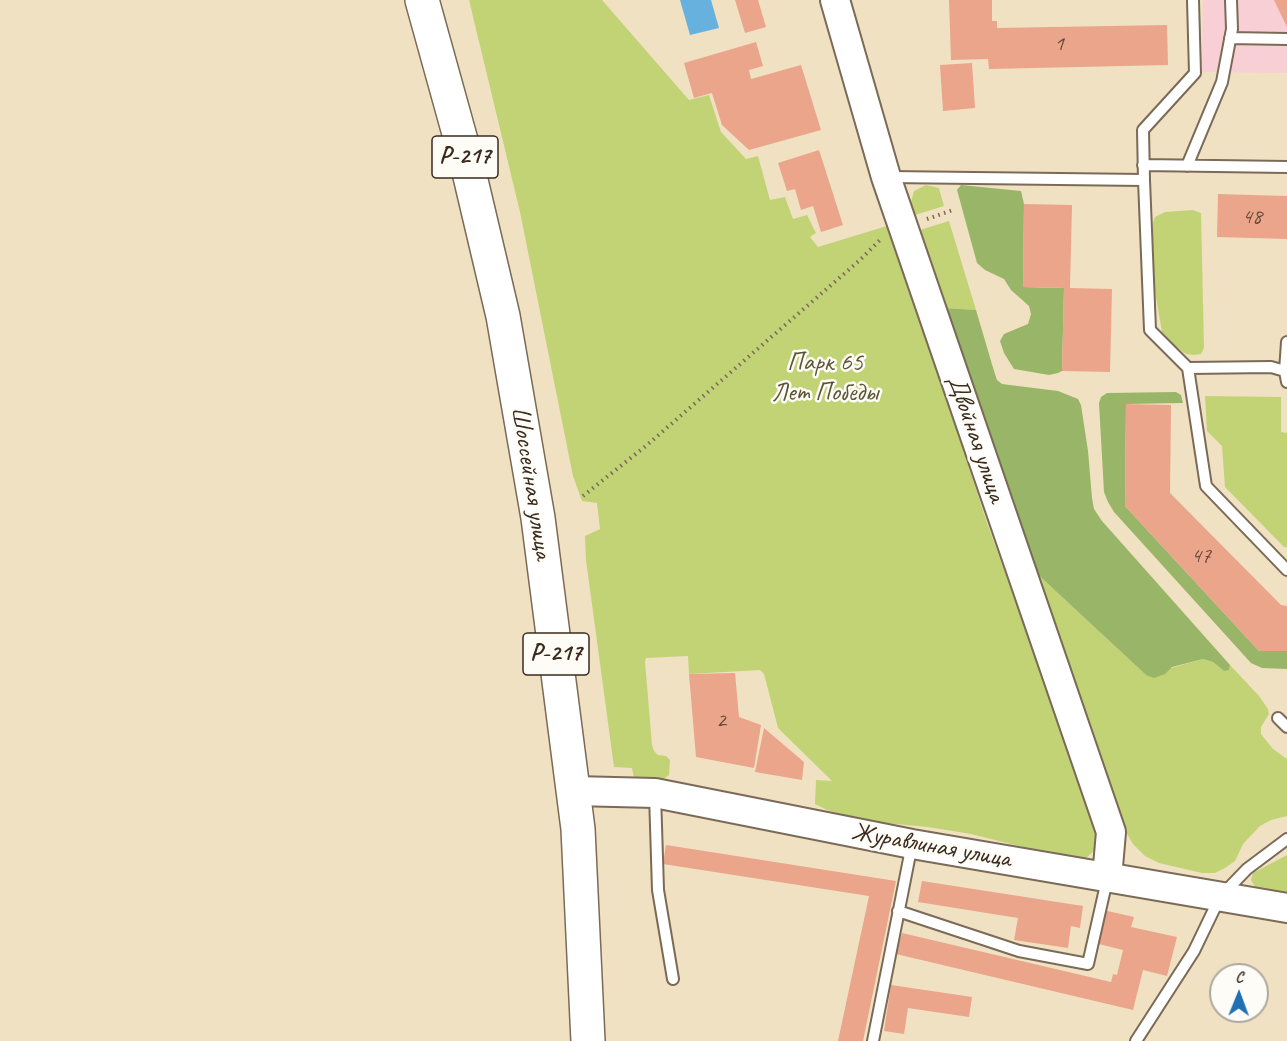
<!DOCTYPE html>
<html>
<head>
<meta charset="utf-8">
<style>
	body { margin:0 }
	#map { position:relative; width:1287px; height:1041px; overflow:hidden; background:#f0e1c2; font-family:Caveat,sans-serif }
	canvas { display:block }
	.north { position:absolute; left:1209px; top:963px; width:60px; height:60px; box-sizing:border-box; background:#fdfcf7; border:2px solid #afa8a0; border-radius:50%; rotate:1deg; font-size:16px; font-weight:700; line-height:24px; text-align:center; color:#3b2a1e }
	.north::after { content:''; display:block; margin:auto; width:21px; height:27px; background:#1f6fb2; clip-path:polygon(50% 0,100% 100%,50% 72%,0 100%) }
</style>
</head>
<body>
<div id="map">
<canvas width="1287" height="1041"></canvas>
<div class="north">С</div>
</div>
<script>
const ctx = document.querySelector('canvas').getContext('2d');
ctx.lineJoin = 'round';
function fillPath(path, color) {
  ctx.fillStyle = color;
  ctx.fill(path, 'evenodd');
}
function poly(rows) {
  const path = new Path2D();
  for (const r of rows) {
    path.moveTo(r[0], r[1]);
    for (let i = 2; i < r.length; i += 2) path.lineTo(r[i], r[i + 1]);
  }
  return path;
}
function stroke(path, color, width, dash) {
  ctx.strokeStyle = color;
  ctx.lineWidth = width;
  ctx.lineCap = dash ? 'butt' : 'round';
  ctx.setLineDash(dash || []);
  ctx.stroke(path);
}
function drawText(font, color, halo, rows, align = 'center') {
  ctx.font = font + ' Caveat,sans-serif';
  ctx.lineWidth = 5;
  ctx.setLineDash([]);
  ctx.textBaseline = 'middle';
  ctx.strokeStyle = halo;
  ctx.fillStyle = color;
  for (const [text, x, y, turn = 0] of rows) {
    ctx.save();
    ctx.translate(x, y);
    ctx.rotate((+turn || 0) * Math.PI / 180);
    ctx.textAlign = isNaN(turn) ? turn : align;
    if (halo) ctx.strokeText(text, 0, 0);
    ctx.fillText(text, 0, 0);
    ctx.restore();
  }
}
fillPath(poly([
	[1203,0,1287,0,1287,73,1202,72]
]), '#f7cfd4');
fillPath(poly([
	[469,0,602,0,689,100,709,95,721,132,746,159,758,156,770,200,785,197,793,219,807,215,816,233,810,237,818,247,890,225,986,520,1095,820,1099,838,1096,849,1085,859,1078,861,971,834,928,827,885,823,853,818,827,810,815,804,816,780,832,781,778,728,764,674,760,670,689,674,688,656,646,658,645,662,652,745,654,751,658,755,666,756,670,760,669,775,661,781,634,778,632,768,614,767,586,560,585,536,600,529,597,503,582,501,573,476,520,212],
	[926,185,939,188,944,206,915,215,911,202,914,191],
	[1193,210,1201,213,1204,348,1201,354,1194,355,1186,354,1174,345,1162,332,1153,280,1153,223,1155,217,1165,212],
	[949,221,976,310,945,308,920,230],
	[1205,396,1281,397,1281,432,1287,433,1287,547,1284,547,1225,487,1222,446,1207,431],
	[1032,569,1146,675,1203,659,1213,662,1224,671,1229,669,1230,665,1259,696,1268,709,1269,714,1261,727,1261,734,1273,749,1287,759,1287,816,1271,820,1260,826,1243,844,1235,861,1225,868,1215,873,1202,873,1159,863,1145,856,1133,844,1123,827],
	[1287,855,1287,893,1255,887,1251,880,1253,873]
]), '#c2d376');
fillPath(poly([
	[961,185,1021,191,1024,204,1023,287,1064,288,1062,371,1058,373,1049,375,1014,369,1004,353,1000,341,1004,334,1028,324,1031,314,1029,306,1011,290,1004,279,985,270,977,263,957,190],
	[945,308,976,310,994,371,997,380,1002,384,1058,391,1078,399,1081,405,1088,451,1092,498,1094,509,1102,521,1230,665,1229,670,1224,671,1213,662,1203,659,1172,667,1165,674,1154,678,1146,675,1032,569],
	[1176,392,1181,395,1183,403,1126,404,1125,506,1259,651,1287,651,1287,669,1262,668,1251,663,1114,512,1108,502,1104,492,1103,474,1099,403,1101,397,1107,393]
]), '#99b567');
fillPath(poly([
	[680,0,711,0,719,28,690,35]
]), '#67b1df');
fillPath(poly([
	[735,0,758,0,766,27,745,33],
	[949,0,992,0,992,21,997,21,997,28,1167,25,1168,65,989,69,988,59,951,60],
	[1274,0,1287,0,1287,27],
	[756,42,763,66,749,70,751,79,801,65,821,130,749,150,722,125,712,93,694,98,684,63],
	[972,63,975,108,943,111,940,65],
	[819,150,843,225,821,232,813,206,801,210,795,189,787,191,778,163],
	[1218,194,1287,196,1287,239,1217,237],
	[1024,204,1072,205,1070,288,1112,289,1110,372,1062,371,1064,288,1023,287],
	[1126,404,1171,405,1170,493,1281,605,1287,606,1287,651,1259,651,1125,506],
	[735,673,739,717,761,725,754,768,696,757,689,674],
	[764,728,804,762,802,780,755,772],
	[666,845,896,881,863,1041,838,1041,869,896,663,864],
	[922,881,1083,906,1080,928,1071,926,1068,948,1014,940,1018,918,918,902],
	[1103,910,1134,917,1131,927,1177,937,1167,976,1143,970,1133,1010,896,954,902,933,1111,982,1113,974,1117,975,1123,950,1095,943],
	[891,985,972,997,969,1017,908,1008,904,1034,884,1031]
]), '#eaa58b');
const lane = poly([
	[1230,38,1287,39],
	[1143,165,1287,167],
	[1187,166,1222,82,1232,29,1231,0],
	[889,177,1144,180,1143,130,1195,73,1193,0],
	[1144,180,1150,330,1188,368,1206,486,1287,570],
	[1188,368,1271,367,1285,371,1287,382],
	[1285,371,1287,342],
	[1278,718,1287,727],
	[655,794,658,890,673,979],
	[898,911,1019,951,1088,964,1107,880],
	[873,1041,912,844],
	[1136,1041,1194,951,1220,897,1247,869,1287,839]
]);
const secondary = poly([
	[835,0,886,177,1111,832,1107,878],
	[574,791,655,793,912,844,1287,908]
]);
const highway = poly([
	[422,0,465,155,503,316,538,518,578,829,588,1041]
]);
stroke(lane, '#7a6a57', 14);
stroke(secondary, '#7a6a57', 32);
stroke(highway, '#7a6a57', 36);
stroke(poly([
	[927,219,953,210],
	[583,496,647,445,860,260,880,240]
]), '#7a6a57', 4, [1.5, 4.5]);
stroke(lane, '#fff', 10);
stroke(secondary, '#fff', 28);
stroke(highway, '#fff', 33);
drawText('22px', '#674939', null, [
	["1",1059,44],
	["48",1252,217],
	["47",1201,556],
	["2",721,721]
]);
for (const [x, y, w] of [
	[465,157,66],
	[556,654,66]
]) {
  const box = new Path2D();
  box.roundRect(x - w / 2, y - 21, w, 42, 4.5);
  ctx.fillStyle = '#fdfcf7';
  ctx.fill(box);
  stroke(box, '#3b2a1e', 1.5);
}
drawText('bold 24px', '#3b2a1e', null, [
	["Р-217",465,157],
	["Р-217",556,654]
]);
drawText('26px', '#5d5434', '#fdfcf7', [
	["Парк 65",825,363],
	["Лет Победы",825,393]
]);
drawText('26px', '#3b2a1e', '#fdfcf7', [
	["Двойная улица",976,439,71],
	["Шоссейная улица",531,483,81],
	["Журавлиная улица",931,846,10]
]);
</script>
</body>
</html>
